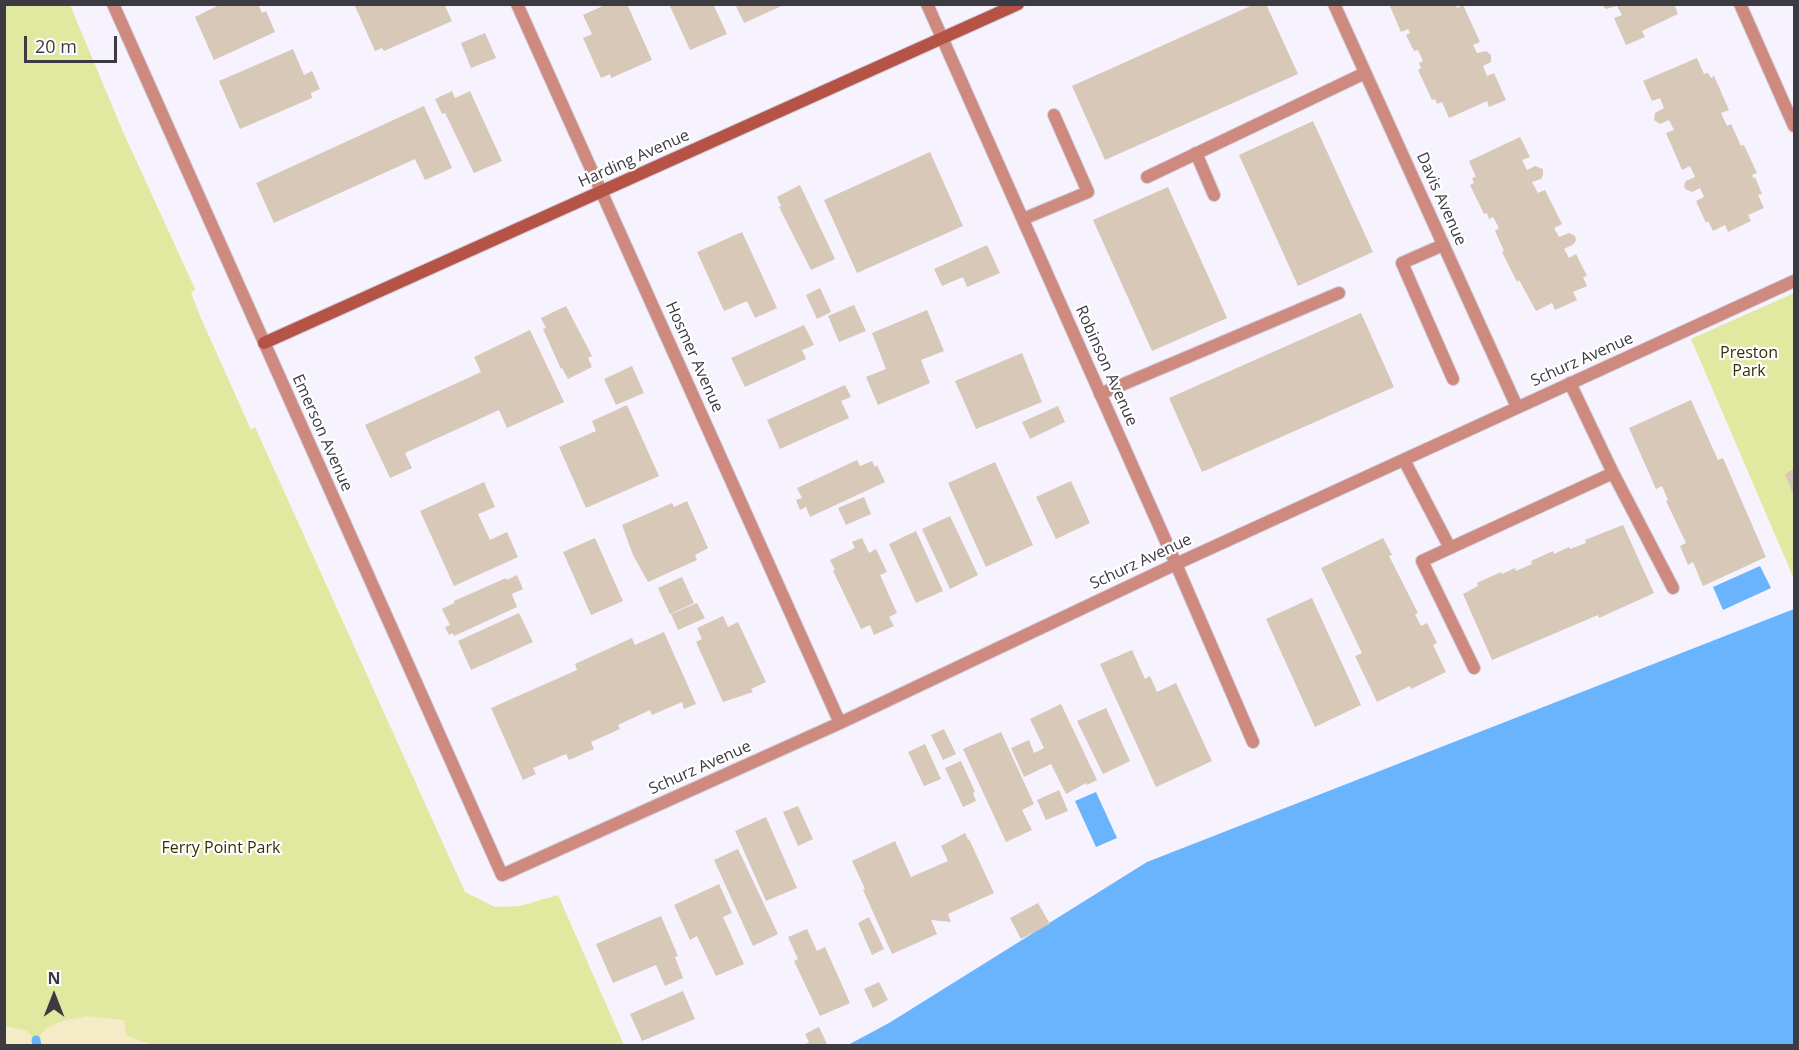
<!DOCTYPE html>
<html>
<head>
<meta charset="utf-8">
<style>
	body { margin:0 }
	#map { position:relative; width:1799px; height:1050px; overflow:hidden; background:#f6f3ff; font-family:"Open Sans",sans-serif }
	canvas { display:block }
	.frame { position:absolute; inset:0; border:6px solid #3d3b42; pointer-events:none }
	.north { position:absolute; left:24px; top:966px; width:60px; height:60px; -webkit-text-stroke:4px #fff; paint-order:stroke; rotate:0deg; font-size:16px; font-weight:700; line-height:24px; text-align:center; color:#3d3b42 }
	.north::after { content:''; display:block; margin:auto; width:21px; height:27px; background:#3d3b42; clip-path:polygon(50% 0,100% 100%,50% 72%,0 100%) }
	.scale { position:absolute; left:24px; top:36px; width:93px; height:27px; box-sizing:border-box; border:3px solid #3d3b42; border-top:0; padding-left:8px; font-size:18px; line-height:21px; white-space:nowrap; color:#3d3b42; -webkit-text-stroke:4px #fff; paint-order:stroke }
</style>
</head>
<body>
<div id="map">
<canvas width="1799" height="1050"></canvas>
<div class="frame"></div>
<div class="north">N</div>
<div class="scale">20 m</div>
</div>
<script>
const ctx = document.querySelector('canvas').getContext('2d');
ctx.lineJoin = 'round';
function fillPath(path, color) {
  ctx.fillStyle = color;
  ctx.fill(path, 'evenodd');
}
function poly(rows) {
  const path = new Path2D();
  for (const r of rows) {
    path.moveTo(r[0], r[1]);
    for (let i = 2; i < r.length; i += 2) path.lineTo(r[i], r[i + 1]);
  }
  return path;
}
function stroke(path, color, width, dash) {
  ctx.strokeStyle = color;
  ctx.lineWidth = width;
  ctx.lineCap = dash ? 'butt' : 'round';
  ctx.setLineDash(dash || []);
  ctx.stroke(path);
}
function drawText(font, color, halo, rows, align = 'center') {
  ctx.font = font + ' "Open Sans",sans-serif';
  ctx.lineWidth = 4.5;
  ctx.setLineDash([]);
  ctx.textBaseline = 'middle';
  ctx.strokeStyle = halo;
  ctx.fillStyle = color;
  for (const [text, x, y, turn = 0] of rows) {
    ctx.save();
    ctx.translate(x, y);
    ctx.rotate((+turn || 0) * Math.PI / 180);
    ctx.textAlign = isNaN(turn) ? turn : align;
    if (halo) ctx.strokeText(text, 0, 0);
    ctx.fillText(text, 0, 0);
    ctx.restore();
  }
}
fillPath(poly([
	[5,5,70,5,124,134,195,289,191,293,200,316,251,430,255,427,465,892,495,907,520,906,558,895,624,1045,5,1046],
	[1794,293,1794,579,1691,339]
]), '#e1e89f');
fillPath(poly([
	[88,1016,124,1020,127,1036,154,1045,5,1045,5,1026,26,1030,36,1040,47,1028,62,1021]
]), '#f5ebc6');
fillPath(poly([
	[1760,566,1771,588,1723,610,1713,587],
	[1794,609,1794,1045,846,1046,889,1023,1147,862],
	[1096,792,1117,838,1096,847,1075,801]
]), '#6ab4fd');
stroke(poly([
	[36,1040,37,1046]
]), '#6ab4fd', 9);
fillPath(poly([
	[221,4,258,4,262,13,266,11,275,32,214,60,195,17],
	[354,4,444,4,452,21,384,51,382,48,375,51],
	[607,4,627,4,652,60,611,78,610,74,601,78,583,38,592,34,583,15],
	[669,4,713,4,727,34,690,50],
	[735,4,786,4,744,23],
	[1255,4,1266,4,1298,74,1105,160,1072,86],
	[1389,4,1455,4,1457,8,1463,5,1480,42,1473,45,1477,53,1486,51,1491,55,1491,62,1483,66,1487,76,1494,73,1506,100,1489,107,1487,101,1449,118,1442,102,1437,104,1435,99,1432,100,1418,70,1421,68,1419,63,1423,61,1418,50,1414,51,1406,35,1410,33,1408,29,1401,32],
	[1601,4,1674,4,1678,14,1642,31,1645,37,1626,45,1614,18,1622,15,1617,6,1606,9],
	[485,33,496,58,471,68,461,43],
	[293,49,304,75,312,71,320,89,311,93,312,98,240,129,219,81],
	[1697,58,1704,74,1708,73,1711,78,1714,76,1729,110,1721,113,1727,126,1731,124,1741,146,1744,145,1757,173,1752,175,1753,178,1755,177,1762,194,1758,195,1764,208,1748,215,1751,221,1728,232,1725,225,1713,231,1708,221,1706,223,1696,201,1704,197,1700,188,1692,192,1685,189,1684,185,1686,181,1695,177,1690,166,1682,170,1666,133,1674,130,1669,120,1660,124,1654,120,1655,113,1664,108,1660,98,1652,101,1643,81],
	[452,91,455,98,470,91,502,161,474,173,445,113,442,114,435,99],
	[424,106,452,168,425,180,415,159,274,223,256,183],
	[1313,121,1373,252,1298,286,1239,155],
	[1520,137,1530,157,1522,160,1527,170,1535,166,1543,169,1543,175,1541,179,1532,182,1538,193,1545,190,1562,224,1554,228,1559,237,1569,233,1575,236,1576,240,1574,244,1564,249,1569,258,1576,254,1587,276,1583,277,1587,286,1573,292,1577,300,1555,310,1552,303,1536,311,1519,280,1517,282,1502,252,1504,251,1495,231,1499,228,1493,217,1489,219,1487,213,1484,214,1470,185,1474,183,1472,178,1476,177,1469,161],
	[930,152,963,226,857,273,824,200],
	[800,185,835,259,811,270,779,207,781,206,777,197],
	[1168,187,1227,318,1152,351,1093,220],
	[742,232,777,308,755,318,747,301,724,311,697,252],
	[987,245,1000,273,967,287,963,277,942,286,934,269],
	[820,288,831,312,817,319,806,295],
	[854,305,866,331,839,342,828,316],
	[566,306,592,356,588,358,592,367,568,379,562,368,561,369,543,329,546,328,541,318],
	[927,310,944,351,921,360,930,383,878,405,866,377,886,369,872,333],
	[1361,313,1394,387,1202,472,1169,398],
	[804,325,814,345,802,350,806,359,745,387,731,358],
	[530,330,564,402,507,428,499,410,405,453,412,468,390,478,365,425,481,372,474,357],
	[1022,353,1042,402,976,429,955,381],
	[632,366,644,393,616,405,604,379],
	[845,385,851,397,841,401,849,418,780,449,767,420],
	[1691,400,1718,460,1723,458,1766,557,1703,586,1693,562,1688,565,1680,546,1686,543,1666,501,1668,500,1662,486,1656,489,1629,428],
	[627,405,659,476,586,508,559,447,596,431,592,421],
	[1058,406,1065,422,1030,439,1022,422],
	[857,460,860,466,872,461,875,467,877,465,885,482,810,517,806,507,800,510,796,500,802,498,797,488],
	[995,462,1033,545,986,567,948,483],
	[1794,469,1794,497,1785,474],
	[1071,481,1090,523,1056,539,1036,497],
	[484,482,495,507,478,514,490,540,507,532,518,557,454,586,420,511],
	[864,497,871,514,846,525,838,508],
	[687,501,708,548,695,555,697,560,648,582,633,555,622,525,672,503,674,507],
	[950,516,978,575,950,589,922,529],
	[1623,525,1654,593,1599,618,1598,615,1492,660,1463,594,1478,586,1477,583,1501,572,1502,574,1515,568,1516,571,1532,564,1531,561,1553,551,1554,554,1569,547,1570,549,1586,543,1585,540],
	[916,531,943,591,916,603,889,544],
	[595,538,623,601,591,615,563,552],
	[862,538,869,553,876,549,887,572,880,575,897,613,889,617,894,626,874,635,870,625,861,629,833,571,835,570,830,560,855,548,852,542],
	[1383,538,1392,555,1389,556,1418,613,1415,614,1421,626,1427,623,1437,643,1433,645,1446,672,1411,689,1410,686,1377,702,1355,656,1362,653,1321,568],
	[517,575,523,589,512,594,517,607,454,636,453,633,449,635,445,627,450,625,442,609,454,603,454,601,506,578,507,580],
	[682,577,694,603,670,614,658,588],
	[1312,598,1361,705,1315,727,1266,619],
	[697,603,705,618,678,630,671,614],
	[519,613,533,642,471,670,458,641],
	[723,616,728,627,738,622,766,682,751,689,753,692,723,702,696,642,702,639,697,628],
	[664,632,696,704,684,709,682,702,652,715,650,710,633,718,618,725,620,729,591,742,594,749,569,760,566,754,533,768,536,774,523,780,491,708,577,670,575,664,632,638,635,645],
	[1132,650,1145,679,1150,676,1157,692,1176,683,1212,761,1156,787,1100,664],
	[1061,704,1097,780,1087,785,1086,783,1066,794,1051,764,1024,777,1011,748,1029,740,1034,753,1044,748,1030,719],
	[1106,708,1130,761,1103,774,1077,721],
	[944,729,956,754,943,760,931,735],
	[1001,732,1034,804,1022,810,1032,830,1006,842,963,749],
	[925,744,941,779,924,786,908,752],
	[961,761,975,792,973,793,976,801,963,807,945,768],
	[1059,790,1068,811,1046,820,1037,800],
	[798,806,813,839,798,846,783,812],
	[766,817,797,888,766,901,735,831],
	[965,833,968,840,969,839,994,893,948,914,951,922,931,920,937,934,892,954,863,890,865,889,852,861,895,841,911,877,948,861,941,846],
	[738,849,778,934,753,946,714,860],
	[719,884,732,913,723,917,744,964,716,976,697,936,690,940,674,905],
	[1038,903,1050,924,1021,939,1010,918],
	[661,916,678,956,675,957,683,978,665,986,656,965,613,983,596,944],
	[869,917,884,949,872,955,858,923],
	[807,929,817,951,825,947,850,1003,820,1016,794,961,798,959,788,937],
	[879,982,888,1000,873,1008,864,989],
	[683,991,695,1019,642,1041,630,1014],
	[819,1027,828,1046,802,1046,809,1042,805,1034]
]), '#d7c8b8');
const lane = poly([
	[1196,153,1214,195],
	[1147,177,1365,73],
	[1023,219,1088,192,1054,115],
	[1443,245,1402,263,1453,379],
	[1100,394,1339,293],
	[1404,460,1450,548,1613,473,1570,383],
	[1613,473,1673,588],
	[1450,548,1422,561,1474,668]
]);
const street = poly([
	[113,4,502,875,840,723,1176,564,1794,281],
	[517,4,840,723],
	[927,4,1176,564,1253,742],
	[1334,4,1517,407],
	[1740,4,1794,126]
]);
const secondary = poly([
	[264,343,1018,4]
]);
stroke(lane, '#d1ced9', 14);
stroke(street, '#d1ced9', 14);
stroke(secondary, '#d1ced9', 14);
stroke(lane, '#ce8a7f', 12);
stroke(street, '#ce8a7f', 12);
stroke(secondary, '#b45346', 12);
drawText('16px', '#3d3b42', '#fff', [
	["Harding Avenue",634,159,-24],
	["Davis Avenue",1441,199,66],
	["Hosmer Avenue",694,357,66],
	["Schurz Avenue",1582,360,-24],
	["Robinson Avenue",1106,366,66],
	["Emerson Avenue",322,433,66],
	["Schurz Avenue",1141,562,-25],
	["Schurz Avenue",700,768,-24]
]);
drawText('16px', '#313305', '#fff', [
	["Preston",1749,353],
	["Park",1749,371],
	["Ferry Point Park",221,848]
]);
</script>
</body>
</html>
